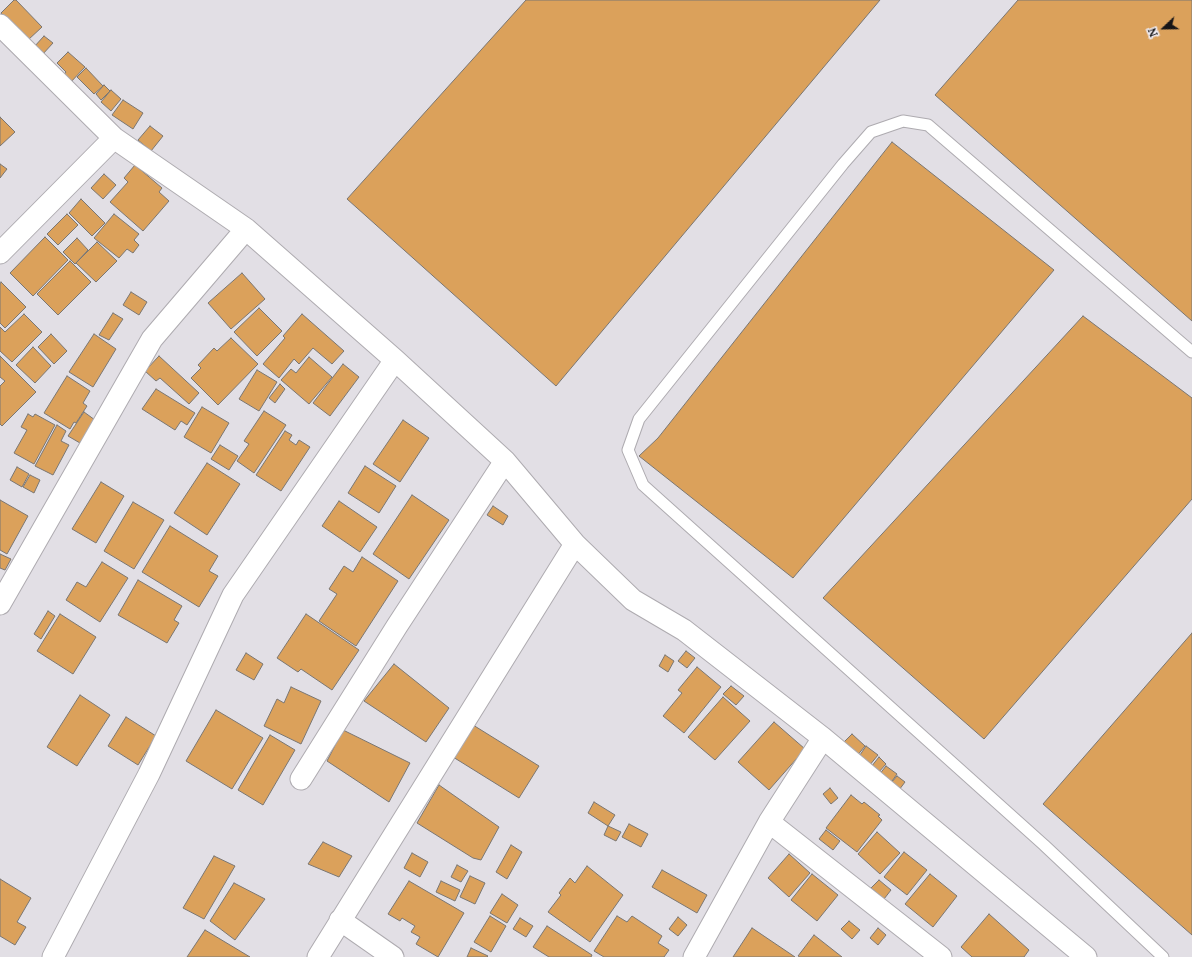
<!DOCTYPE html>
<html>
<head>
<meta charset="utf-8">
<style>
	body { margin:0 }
	#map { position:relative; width:1192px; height:957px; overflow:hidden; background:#e2dfe5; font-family:"Noto Serif",serif }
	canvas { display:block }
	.north { position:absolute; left:1144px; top:8px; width:40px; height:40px; -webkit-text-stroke:3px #f0ecf2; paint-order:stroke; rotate:248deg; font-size:11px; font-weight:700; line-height:16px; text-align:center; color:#161517 }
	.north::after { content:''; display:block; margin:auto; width:14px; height:18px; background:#161517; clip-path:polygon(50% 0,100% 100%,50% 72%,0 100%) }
</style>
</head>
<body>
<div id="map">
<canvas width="1192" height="957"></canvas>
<div class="north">N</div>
</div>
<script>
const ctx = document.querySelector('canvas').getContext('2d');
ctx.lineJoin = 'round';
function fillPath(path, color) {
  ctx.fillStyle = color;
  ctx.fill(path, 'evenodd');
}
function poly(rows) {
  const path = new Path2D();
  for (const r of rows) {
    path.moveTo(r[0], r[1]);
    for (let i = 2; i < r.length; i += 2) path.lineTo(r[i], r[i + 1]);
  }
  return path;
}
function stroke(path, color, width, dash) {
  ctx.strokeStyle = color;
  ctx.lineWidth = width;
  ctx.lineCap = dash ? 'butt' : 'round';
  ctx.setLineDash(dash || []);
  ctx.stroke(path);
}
const building = poly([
	[14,0,16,0,42,27,28,40,1,13,14,0],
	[526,0,880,0,556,386,347,199,526,0],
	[1018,0,1192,0,1192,321,935,95,1018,0],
	[44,36,53,43,42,55,34,47,44,36],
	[68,52,85,67,69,84,62,77,66,72,57,63,68,52],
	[86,68,103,86,94,94,77,77,86,68],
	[104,85,110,91,101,100,96,94,104,85],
	[111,90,121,99,111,111,101,102,111,90],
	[123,100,143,113,133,129,112,115,123,100],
	[0,117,15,132,0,146,0,117],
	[150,126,163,136,151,151,138,140,150,126],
	[892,142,1054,270,793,578,639,456,658,438,892,142],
	[0,164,7,169,0,178,0,164],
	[135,165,162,188,159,192,169,201,143,231,110,202,128,182,124,178,135,165],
	[104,174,116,185,103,199,91,188,104,174],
	[81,199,105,223,92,236,69,213,81,199],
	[67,214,78,225,58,245,47,234,67,214],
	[114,214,139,234,134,240,139,245,133,253,127,249,119,258,94,238,114,214],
	[45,237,68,260,33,296,10,273,45,237],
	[77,238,88,250,75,264,63,252,77,238],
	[97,242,117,261,96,282,76,263,97,242],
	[70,261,91,282,58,315,37,294,70,261],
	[242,273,265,299,231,329,208,303,242,273],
	[1,282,26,307,5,328,0,323,0,284,1,282],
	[131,292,147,302,139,315,123,305,131,292],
	[259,308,282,331,257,356,234,332,259,308],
	[113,313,123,319,109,340,99,335,113,313],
	[24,314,42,332,12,362,0,351,0,327,5,332,24,314],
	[302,314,344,351,332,364,313,348,299,364,294,359,279,378,263,364,285,338,283,336,302,314],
	[1083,316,1192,398,1192,499,984,739,823,598,1083,316],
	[51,334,67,351,54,364,38,347,51,334],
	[94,334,116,349,93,387,69,372,94,334],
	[231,338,258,364,218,405,191,378,201,368,198,365,214,348,217,351,231,338],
	[33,347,51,366,35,383,16,365,33,347],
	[0,356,36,392,2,426,0,424,0,386,5,381,0,377,0,356],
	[159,356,199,393,189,404,160,378,156,381,145,371,159,356],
	[309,357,332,377,309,404,281,380,291,369,296,373,309,357],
	[343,364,359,377,330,416,313,403,343,364],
	[257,370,277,382,259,411,239,399,257,370],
	[67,376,90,391,83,403,87,406,76,423,74,422,70,429,44,413,67,376],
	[280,384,285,389,275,403,269,398,280,384],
	[156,389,195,413,187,425,181,421,175,430,142,409,156,389],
	[202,407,229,423,211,453,184,437,202,407],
	[264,411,286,425,254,473,237,461,249,444,244,441,264,411],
	[84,412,95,420,80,443,68,436,84,412],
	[28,414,33,417,35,414,55,425,34,464,14,453,27,430,21,427,28,414],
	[403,420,429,438,400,482,373,464,403,420],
	[57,425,66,431,61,441,69,445,53,475,35,466,57,425],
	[285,431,292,435,289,440,296,445,299,440,310,447,281,491,256,475,285,431],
	[220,445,238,456,229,470,211,459,220,445],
	[207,463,240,484,207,535,174,513,207,463],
	[365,466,396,486,379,513,348,493,365,466],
	[17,467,29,474,22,487,10,480,17,467],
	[30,475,40,480,34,493,23,487,30,475],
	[101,482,124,496,96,543,72,529,101,482],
	[412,495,449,520,409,579,373,554,412,495],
	[0,500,28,516,7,554,0,550,0,500],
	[339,501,377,527,360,552,322,526,339,501],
	[133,502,164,520,134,569,104,551,133,502],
	[493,506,508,516,503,525,487,515,493,506],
	[170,526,218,556,209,571,218,576,199,607,142,572,170,526],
	[0,554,11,559,5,570,0,568,0,554],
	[362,557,398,581,356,646,319,621,337,594,329,589,344,566,353,572,362,557],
	[102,562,128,578,100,622,66,600,77,582,86,587,102,562],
	[138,580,182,606,174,620,179,623,167,643,118,615,138,580],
	[48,611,55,616,41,639,34,634,48,611],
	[60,614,96,637,73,674,37,651,60,614],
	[306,614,359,650,332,690,301,669,298,672,277,658,306,614],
	[1192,633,1192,935,1043,804,1192,633],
	[686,651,695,658,687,668,678,661,686,651],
	[246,653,263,664,254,680,236,670,246,653],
	[665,655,674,661,668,672,659,666,665,655],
	[394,664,449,708,426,742,364,701,394,664],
	[697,667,721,687,684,733,663,716,682,693,678,690,697,667],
	[731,686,744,696,736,705,723,694,731,686],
	[291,687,321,701,301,744,264,726,277,699,284,703,291,687],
	[80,695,110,715,77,766,47,747,80,695],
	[723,697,750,721,715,760,688,737,723,697],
	[216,710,263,738,232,789,186,761,216,710],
	[126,717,156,736,138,765,108,746,126,717],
	[774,722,805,749,769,790,738,762,774,722],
	[473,725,539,766,519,798,453,757,473,725],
	[343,730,410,763,389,802,327,761,343,730],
	[852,734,865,746,856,757,842,744,852,734],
	[270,735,295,750,263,805,238,790,270,735],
	[866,746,878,755,869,766,858,758,866,746],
	[879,757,886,764,878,773,871,767,879,757],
	[886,766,897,774,890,784,879,775,886,766],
	[897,776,905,782,899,790,891,783,897,776],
	[439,785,499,827,481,860,473,858,417,823,439,785],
	[830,788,838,798,831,804,823,794,830,788],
	[851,795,862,804,864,802,880,815,878,816,882,820,857,852,826,828,851,795],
	[594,802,615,815,608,826,588,813,594,802],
	[629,824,648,834,641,847,622,837,629,824],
	[608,826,621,832,616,841,604,835,608,826],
	[826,830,840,841,833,850,819,839,826,830],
	[877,832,900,853,880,874,858,854,877,832],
	[323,842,352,856,339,877,308,864,323,842],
	[511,845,522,852,507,879,496,872,511,845],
	[904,852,927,870,907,895,884,877,904,852],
	[412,853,428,862,420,877,404,868,412,853],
	[789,854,810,873,789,897,768,878,789,854],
	[214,856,235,866,204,919,183,908,214,856],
	[457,865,468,871,461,882,451,877,457,865],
	[587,866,623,895,590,942,548,912,561,895,559,893,570,878,575,883,587,866],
	[662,870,707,895,697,913,652,887,662,870],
	[812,874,838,895,817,921,791,900,812,874],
	[930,874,957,896,933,927,905,904,930,874],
	[470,876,485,883,475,904,460,897,470,876],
	[0,879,31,898,17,922,26,927,15,945,0,936,0,879],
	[879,880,891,890,884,899,871,888,879,880],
	[409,881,464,913,438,957,416,944,420,937,411,932,415,926,402,918,400,921,388,914,409,881],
	[441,881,460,890,455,901,436,892,441,881],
	[234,883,265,899,235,940,210,921,234,883],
	[502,894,518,905,507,923,490,913,502,894],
	[989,914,1029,950,1024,957,972,957,961,947,989,914],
	[490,916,506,926,491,952,474,942,490,916],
	[617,916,627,922,632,916,662,936,658,943,669,950,664,957,604,957,594,951,617,916],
	[678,917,687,925,678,936,669,929,678,917],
	[520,918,533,926,526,937,513,929,520,918],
	[849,921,860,930,852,939,841,929,849,921],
	[547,926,592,955,591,957,549,957,533,947,547,926],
	[752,928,795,957,733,957,752,928],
	[878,928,886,935,878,945,870,938,878,928],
	[205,930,250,957,187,957,205,930],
	[814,935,842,957,800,957,798,956,814,935],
	[471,948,488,956,487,957,467,957,471,948]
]);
fillPath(building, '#dba15b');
stroke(building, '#7a7672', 1);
const service = poly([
	[1163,957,1044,845,643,485,628,450,639,419,843,164,871,132,903,121,928,125,1192,352]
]);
const minor = poly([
	[0,25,114,138,246,229,395,360,505,461,575,544,633,600,684,630,823,738,1086,957],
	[0,253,114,138],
	[0,604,152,339,246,229],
	[301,779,397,626,505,461],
	[769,822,941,957],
	[340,920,393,957],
	[53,957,149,774,233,595,395,360],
	[318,957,575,544],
	[694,957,769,822,823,738]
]);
stroke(service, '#aeabb0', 13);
stroke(minor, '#aeabb0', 23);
stroke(service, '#fff', 11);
stroke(minor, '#fff', 21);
</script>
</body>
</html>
